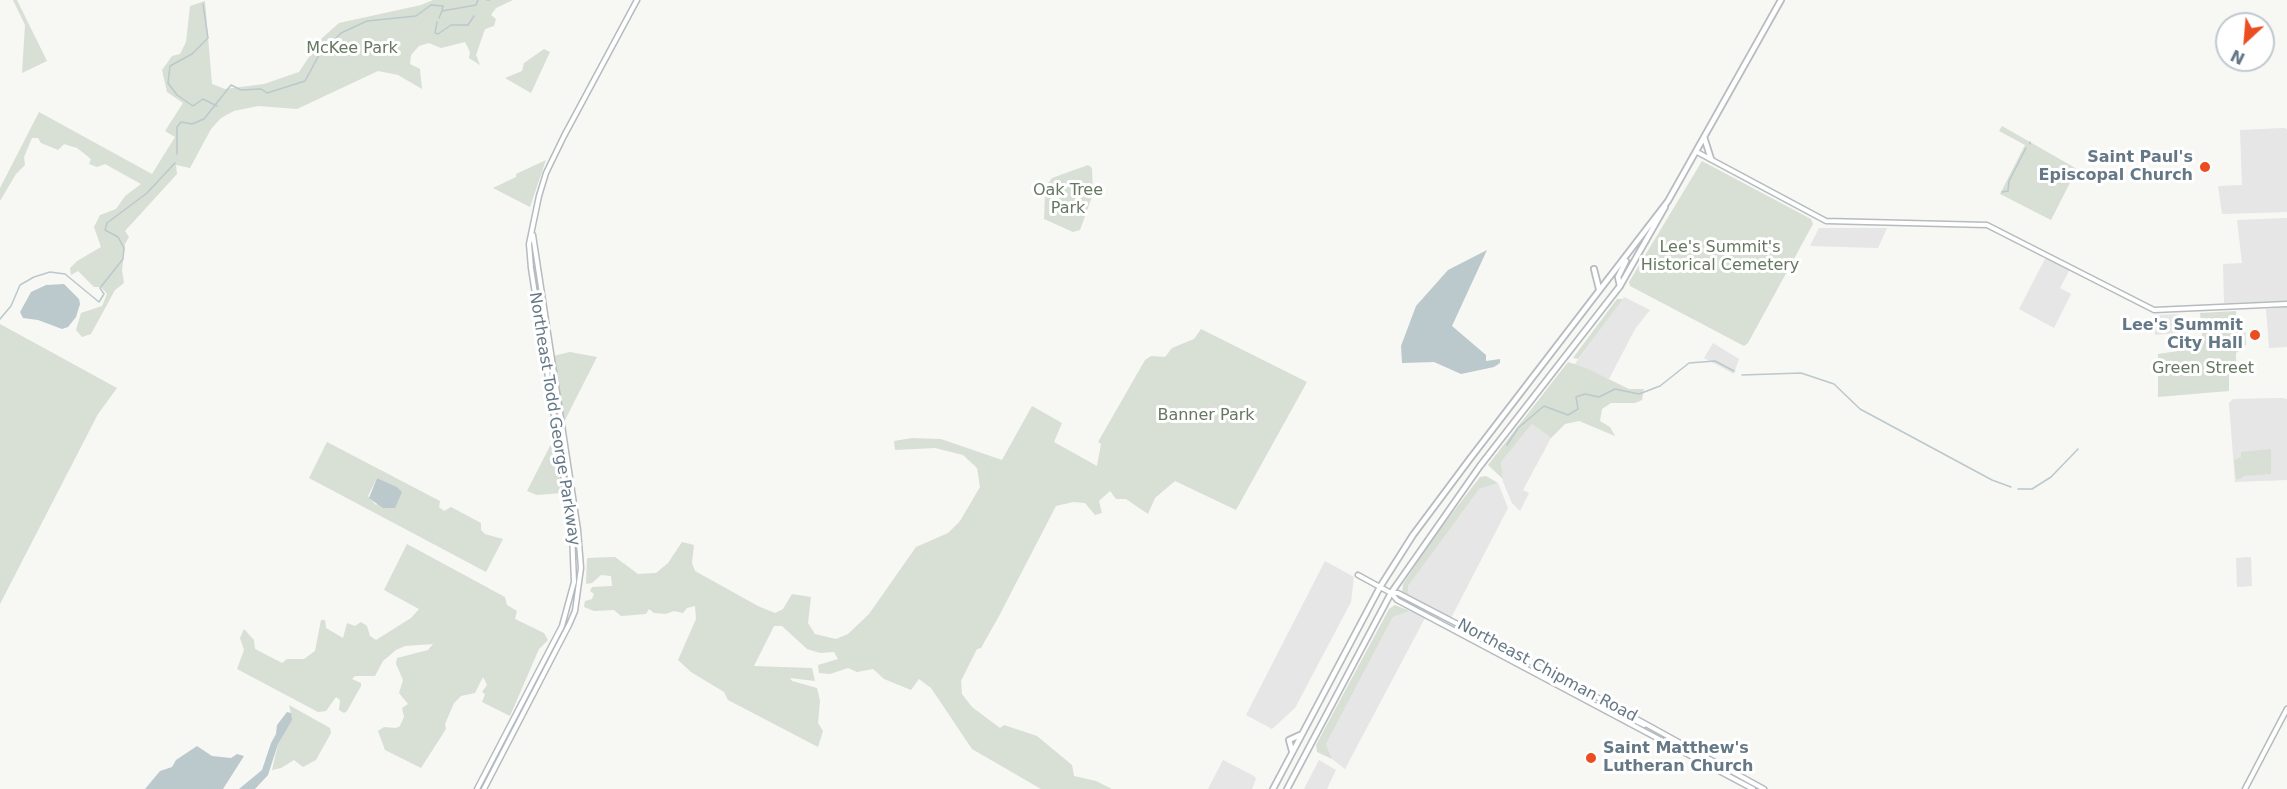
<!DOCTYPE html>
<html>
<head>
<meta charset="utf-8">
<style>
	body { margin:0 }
	#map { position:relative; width:2287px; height:789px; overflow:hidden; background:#f7f7f4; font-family:"DejaVu Sans",sans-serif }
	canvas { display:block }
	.north { position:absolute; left:2215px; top:12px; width:60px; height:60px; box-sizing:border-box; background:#fff; border:2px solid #c1c9cf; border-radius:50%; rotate:206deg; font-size:16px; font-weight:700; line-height:24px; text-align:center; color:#657886 }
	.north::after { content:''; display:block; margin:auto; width:21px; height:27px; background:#eb4d20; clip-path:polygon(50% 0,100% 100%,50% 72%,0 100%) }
</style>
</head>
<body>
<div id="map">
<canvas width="2287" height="789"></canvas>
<div class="north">N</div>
</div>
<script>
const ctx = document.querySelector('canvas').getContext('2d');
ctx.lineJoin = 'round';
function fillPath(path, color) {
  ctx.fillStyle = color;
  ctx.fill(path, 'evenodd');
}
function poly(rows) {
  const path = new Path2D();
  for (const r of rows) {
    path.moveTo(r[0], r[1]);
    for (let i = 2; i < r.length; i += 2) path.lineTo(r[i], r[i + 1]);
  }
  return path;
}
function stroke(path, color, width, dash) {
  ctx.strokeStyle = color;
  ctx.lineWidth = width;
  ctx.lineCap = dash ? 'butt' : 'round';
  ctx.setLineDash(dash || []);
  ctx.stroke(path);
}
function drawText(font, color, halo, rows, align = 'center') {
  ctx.font = font + ' "DejaVu Sans",sans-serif';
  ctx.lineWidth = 6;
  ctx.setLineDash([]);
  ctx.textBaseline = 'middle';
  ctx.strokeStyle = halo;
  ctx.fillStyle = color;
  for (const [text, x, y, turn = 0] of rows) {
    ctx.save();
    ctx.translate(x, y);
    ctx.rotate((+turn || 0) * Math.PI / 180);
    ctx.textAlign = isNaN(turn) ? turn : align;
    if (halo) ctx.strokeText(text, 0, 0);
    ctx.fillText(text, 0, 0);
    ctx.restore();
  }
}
fillPath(poly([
	[2284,128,2287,129,2287,212,2222,214,2218,186,2242,185,2240,130],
	[2287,218,2287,301,2224,303,2223,264,2242,263,2237,220],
	[1819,228,1887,228,1878,248,1810,246],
	[2046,257,2070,269,2060,288,2071,294,2054,328,2019,309],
	[1624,297,1650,310,1635,329,1609,379,1574,365],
	[2287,307,2287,347,2269,348,2266,309],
	[2178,314,2179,333,2155,335,2154,315],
	[1713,343,1739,359,1734,374,1704,358],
	[2282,398,2287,399,2287,480,2235,482,2229,403,2233,399],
	[1532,424,1551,438,1523,490,1529,493,1520,511,1512,503,1503,482,1501,462],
	[1498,483,1508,508,1451,618,1409,598,1408,586,1453,522,1479,489],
	[2251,557,2252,586,2237,587,2236,558],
	[1325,561,1354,577,1351,602,1295,708,1272,729,1246,715],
	[1410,611,1425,618,1345,769,1332,759,1326,744,1393,617],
	[1223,760,1254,776,1256,779,1252,789,1208,789],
	[1319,760,1336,770,1327,789,1304,789]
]), '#e5e6e5');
fillPath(poly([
	[13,0,17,0,47,61,22,73,25,25],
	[433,0,513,0,496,8,491,15,496,19,494,26,485,29,476,55,480,65,469,58,470,52,465,42,441,48,429,43,419,46,411,55,410,64,420,69,422,89,398,75,378,71,297,109,258,106,234,111,221,118,211,129,190,168,176,165,177,174,125,231,129,237,125,244,122,270,124,283,115,290,91,334,82,337,76,330,81,313,102,306,107,294,101,287,94,287,78,271,71,275,70,268,77,261,101,247,94,227,100,215,116,209,125,196,141,184,105,164,97,167,89,164,91,159,77,148,64,144,58,150,41,143,38,138,32,138,24,157,25,165,16,174,0,201,0,188,39,112,152,174,175,137,165,131,183,103,167,92,162,70,172,56,180,54,186,42,190,6,205,1,212,84,225,89,264,84,299,72,321,39,339,23,421,5],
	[544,49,550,52,531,93,505,78,522,71,524,63],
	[2002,126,2077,169,2051,220,2000,194,2025,145,1999,131],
	[546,160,530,207,493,188,516,177,516,174],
	[1702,161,1811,219,1813,224,1748,343,1744,346,1630,286,1629,282],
	[1088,165,1092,168,1093,194,1080,230,1073,232,1044,219,1045,195,1047,185,1052,178],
	[1617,299,1623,299,1578,359,1573,358],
	[2236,311,2237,325,2245,324,2246,345,2236,353,2236,371,2229,371,2229,391,2158,397,2158,354,2185,350,2185,345,2203,343,2200,313],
	[0,324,117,388,98,414,0,604],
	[1201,329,1307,382,1236,510,1175,481,1155,498,1148,514,1126,499,1116,499,1110,491,1099,501,1102,513,1095,515,1085,503,1073,502,1056,506,999,616,981,648,977,649,961,681,962,694,972,707,1000,728,1004,725,1037,736,1072,765,1074,776,1096,781,1112,789,1041,789,972,749,931,688,919,679,911,690,884,679,873,669,857,672,848,668,830,674,819,673,818,665,838,659,834,652,820,653,807,649,782,626,774,626,754,666,812,668,815,681,790,678,792,681,817,688,820,701,818,723,823,731,818,747,728,700,724,692,691,672,678,660,696,619,695,606,687,608,683,613,674,611,666,614,654,613,649,609,646,614,621,616,614,610,594,611,584,607,585,601,592,599,594,594,590,591,592,587,612,586,611,576,601,575,592,583,586,584,587,558,615,557,638,574,656,573,668,563,682,542,694,545,692,563,695,571,758,606,775,613,783,609,792,594,811,597,808,623,815,634,836,639,848,634,869,614,916,547,948,533,960,521,980,487,977,468,963,455,935,448,895,450,894,441,912,438,941,439,1002,460,1032,406,1062,423,1054,442,1097,466,1101,444,1098,442,1145,360,1151,356,1165,357,1172,348,1194,339],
	[570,352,597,357,563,424,553,356],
	[1568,362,1586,368,1629,389,1644,389,1642,400,1635,403,1611,403,1602,409,1600,421,1610,427,1615,436,1579,421,1565,424,1551,438,1532,424,1501,462,1503,479,1488,465],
	[554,438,563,493,537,495,527,491],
	[327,442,440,501,439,507,444,511,451,507,481,523,481,530,485,534,503,539,486,572,309,478],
	[377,478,397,487,376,505,368,496],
	[2271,449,2271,474,2243,476,2243,478,2236,479,2234,460,2241,457,2241,452],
	[1486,476,1498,483,1479,489,1408,586,1409,598,1402,594,1403,584,1433,538,1480,477],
	[407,544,505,597,507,605,517,611,515,619,544,633,548,640,539,649,510,716,482,702,485,694,482,692,487,685,483,677,475,693,461,696,454,703,445,724,446,729,421,768,385,750,378,731,384,727,396,728,400,726,404,717,402,708,408,704,399,693,403,680,396,664,397,658,428,650,433,644,405,646,396,650,383,661,375,676,355,676,352,679,361,683,361,686,347,711,344,713,339,710,340,700,336,697,326,711,318,712,237,669,244,650,240,638,244,629,254,640,255,649,282,663,287,659,304,659,315,651,321,620,325,620,326,628,343,638,347,623,355,626,361,622,367,626,370,636,376,640,411,618,419,609,384,590],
	[1395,605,1410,611,1393,617,1326,744,1332,759,1317,752,1316,745,1389,609],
	[289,705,330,728,331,733,316,760,303,767,294,760,281,768,272,770,278,744,291,713]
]), '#d8dfd5');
fillPath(poly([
	[1487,250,1452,326,1486,355,1486,361,1500,359,1500,363,1494,367,1461,374,1434,362,1402,363,1401,346,1416,306,1448,270],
	[64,284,79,299,80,304,76,317,68,327,62,329,38,320,23,318,20,312,31,292,46,285],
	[377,478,397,487,402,492,395,508,383,508,369,498],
	[287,712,291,713,292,720,278,744,268,775,255,789,239,789,262,770,271,743,276,734,277,725],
	[197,746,212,756,231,758,237,754,244,756,223,789,145,789,160,771,172,767,176,760]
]), '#bbc8cc');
stroke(poly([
	[487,0,490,0],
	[203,4,208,38,192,54,170,66,168,83,177,95,193,106,203,99,217,106],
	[439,18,442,11],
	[437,22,435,33,438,34,451,25,468,25,474,16],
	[2030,144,2030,142],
	[177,154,177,127,181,122,192,124,204,119,231,85,241,90,261,89,267,93,305,81,319,55,341,33,367,21,416,16,431,5,443,6,442,11,476,5,478,0],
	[2002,192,2008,191,2009,181,2026,148],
	[0,319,11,306,20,285,34,277,50,272,65,274,99,302,104,294,100,288,123,259,124,248,118,237,105,230,107,223,147,193,175,163],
	[1742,375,1801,373,1834,384,1860,409,1992,480,2011,487],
	[1507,445,1518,428,1544,406,1568,415,1578,409,1576,397,1585,394,1599,397,1615,389,1639,394,1660,386,1689,363,1715,361,1734,371],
	[2018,489,2032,489,2051,477,2078,449]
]), '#bbc8cc', 1.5);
const secondary = poly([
	[1697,152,1826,221,1987,225,2154,310,2287,304],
	[1358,575,1391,593,1397,600,1753,789],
	[1392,593,1398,593,1573,684,1764,789],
	[1616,715,1622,714,1644,725],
	[477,789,562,626,574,582,572,532,531,268,529,244,539,196,546,173,564,136,637,0],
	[484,789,569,625,575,611,581,568,578,530,533,235],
	[2245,789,2287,709]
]);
const primary = poly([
	[1704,137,1711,159],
	[1594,269,1599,289],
	[1620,286,1618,277,1626,261],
	[1292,751,1289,740,1300,735],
	[1273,789,1380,587,1413,535,1469,460,1668,201,1781,0],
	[1287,789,1391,593,1480,466,1620,286,1665,207]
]);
stroke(secondary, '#b5bbbf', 7);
stroke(primary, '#b8bcc0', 8);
stroke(secondary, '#fff', 4);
stroke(primary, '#fff', 4.5);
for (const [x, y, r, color] of [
	[2205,167,6,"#eb4d20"],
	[2255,335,6,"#eb4d20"],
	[1591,758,6,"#eb4d20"]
]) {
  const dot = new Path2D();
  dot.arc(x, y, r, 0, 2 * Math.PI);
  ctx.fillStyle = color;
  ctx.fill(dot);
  stroke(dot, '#fff', 2);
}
drawText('16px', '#657860', '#fff', [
	["McKee Park",352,49],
	["Oak Tree",1068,191],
	["Park",1068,209],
	["Lee's Summit's",1720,248],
	["Historical Cemetery",1720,266],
	["Green Street",2203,369],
	["Banner Park",1206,416]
]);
drawText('bold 16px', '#657886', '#fff', [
	["Saint Paul's",2193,158],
	["Episcopal Church",2193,176],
	["Lee's Summit",2243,326],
	["City Hall",2243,344],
	["Saint Matthew's",1603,749,"left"],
	["Lutheran Church",1603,767,"left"]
], 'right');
drawText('16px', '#657886', '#fff', [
	["Northeast Todd George Parkway",554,419,81],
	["Northeast Chipman Road",1547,671,28]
]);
</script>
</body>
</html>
